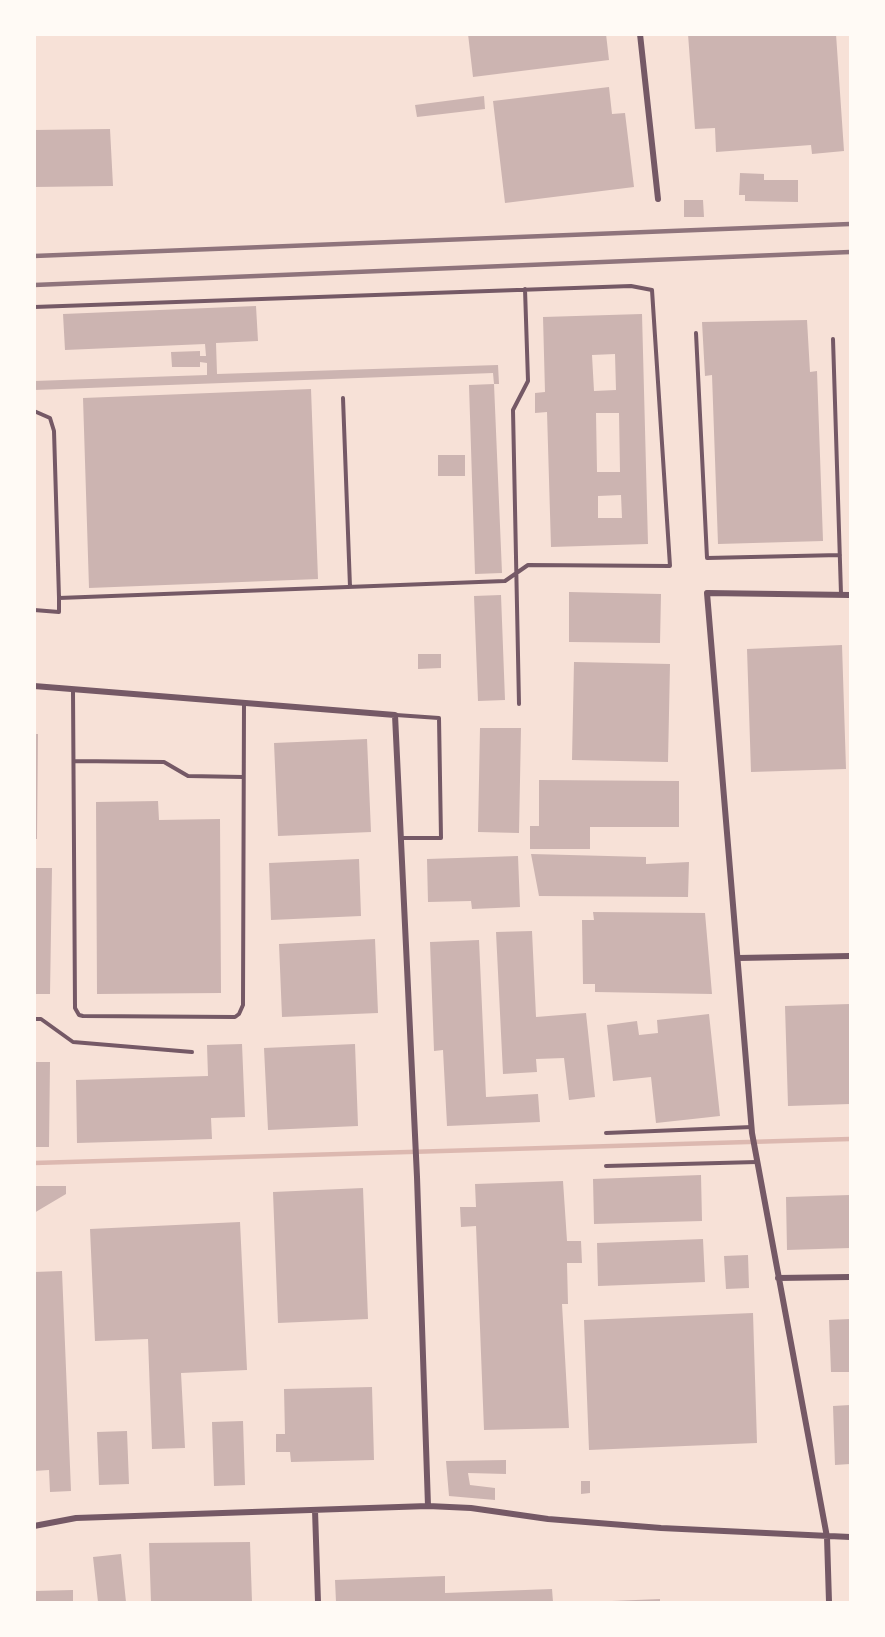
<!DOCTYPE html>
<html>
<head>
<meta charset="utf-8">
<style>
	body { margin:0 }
	#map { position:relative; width:885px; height:1637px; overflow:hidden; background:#f7e1d7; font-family:Jost,sans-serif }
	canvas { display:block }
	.frame { position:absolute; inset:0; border:36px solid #fffaf5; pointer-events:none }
</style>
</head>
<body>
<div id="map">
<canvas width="885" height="1637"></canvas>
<div class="frame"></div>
</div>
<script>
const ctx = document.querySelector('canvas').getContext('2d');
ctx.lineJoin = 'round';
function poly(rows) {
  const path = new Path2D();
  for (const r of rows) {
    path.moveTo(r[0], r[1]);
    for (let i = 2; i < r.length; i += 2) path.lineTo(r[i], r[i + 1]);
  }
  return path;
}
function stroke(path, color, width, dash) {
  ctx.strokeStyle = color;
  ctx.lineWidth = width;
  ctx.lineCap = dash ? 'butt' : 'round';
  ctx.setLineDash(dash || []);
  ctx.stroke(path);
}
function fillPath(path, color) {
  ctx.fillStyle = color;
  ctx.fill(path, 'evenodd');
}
stroke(poly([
	[34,1163,850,1139]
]), '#dcb8b0', 4.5);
fillPath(poly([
	[468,34,606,34,609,60,473,77],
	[688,34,836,34,844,151,812,154,811,145,716,152,715,128,695,129],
	[609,87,612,114,625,113,634,187,505,203,493,101],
	[484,96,485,109,417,117,415,105],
	[110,129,113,186,34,187,34,130],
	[740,173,764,174,764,180,798,180,798,202,745,201,745,195,739,195],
	[684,200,703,200,704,217,684,217],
	[256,306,258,341,216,343,217,374,498,365,499,384,494,384,502,573,475,574,469,385,494,384,493,373,34,390,34,381,207,375,207,363,200,362,200,367,172,367,171,352,200,351,200,356,206,356,205,344,65,350,63,314],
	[642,314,648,544,551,547,547,412,535,413,535,393,545,392,543,317],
	[615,354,616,390,594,391,592,355],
	[596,413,619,413,620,472,597,472],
	[621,495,622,518,598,518,598,496],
	[807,320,810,372,817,371,823,541,718,544,712,375,705,376,702,322],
	[311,389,318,579,89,588,83,398],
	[438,455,465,455,465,476,438,476],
	[569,592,661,594,660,643,569,642],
	[501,595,505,700,478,701,474,596],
	[842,645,846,769,751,772,747,649],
	[418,654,441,654,441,668,418,669],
	[574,662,670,664,668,762,572,760],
	[480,728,521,728,519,833,478,832],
	[34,734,38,734,37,839,34,839],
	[367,739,371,832,278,836,274,743],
	[539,780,679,781,679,827,590,827,590,849,530,849,530,826,539,826],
	[158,801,159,820,220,819,221,993,97,994,96,802],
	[531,854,646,857,646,864,689,862,688,897,539,896],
	[518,856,520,907,472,909,471,901,428,902,427,859],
	[359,859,361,916,271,920,269,863],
	[34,868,52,868,50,994,34,994],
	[593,912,705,913,712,994,595,992,595,984,583,984,582,920,594,920],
	[532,931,536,1017,586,1013,595,1097,569,1100,564,1058,536,1059,537,1072,503,1074,496,932],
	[375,939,378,1013,282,1017,279,944],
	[479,940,486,1097,538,1094,540,1122,447,1126,443,1050,434,1051,430,942],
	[850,1004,850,1104,788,1106,785,1006],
	[709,1014,720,1116,656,1123,651,1077,613,1081,607,1025,637,1021,639,1035,658,1033,657,1020],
	[242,1044,245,1117,211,1118,212,1139,77,1143,76,1080,208,1076,207,1045],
	[355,1044,358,1126,268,1130,264,1048],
	[34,1062,50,1062,49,1147,34,1147],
	[701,1175,702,1221,594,1224,593,1179],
	[563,1181,567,1241,581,1241,582,1263,567,1263,568,1304,562,1304,569,1428,484,1430,476,1226,461,1227,460,1207,476,1207,475,1184],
	[34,1186,66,1186,66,1194,34,1213],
	[363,1188,368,1319,278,1323,273,1192],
	[850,1195,850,1248,787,1250,786,1197],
	[240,1222,247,1370,181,1373,185,1448,152,1449,148,1339,95,1341,90,1229],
	[703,1239,705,1282,598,1286,597,1243],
	[748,1255,749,1288,726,1289,724,1256],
	[62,1271,71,1491,50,1492,49,1470,34,1471,34,1272],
	[753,1313,757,1443,589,1450,584,1320],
	[850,1319,850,1372,831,1372,829,1320],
	[372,1387,374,1460,291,1462,290,1452,276,1452,276,1434,285,1434,284,1389],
	[850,1405,850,1464,835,1465,833,1406],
	[243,1421,245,1485,214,1486,212,1422],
	[127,1431,129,1484,99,1485,97,1432],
	[506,1460,506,1474,468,1473,470,1485,495,1488,495,1500,449,1496,446,1461],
	[581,1481,590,1481,590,1493,581,1494],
	[250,1542,252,1602,151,1602,149,1543],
	[121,1554,126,1602,98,1602,93,1557],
	[445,1576,445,1593,552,1589,553,1602,336,1602,335,1580],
	[73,1590,73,1602,34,1602,34,1591],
	[660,1599,660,1602,612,1602,612,1601]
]), '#ccb4b1');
stroke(poly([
	[34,307,631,286,652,290,670,566,528,565,505,581,59,598],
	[696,333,707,558,840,555],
	[833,339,841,594],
	[343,398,350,587],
	[34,411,50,418,54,431,59,598,59,612,34,610],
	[73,690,75,1008,79,1015,83,1016,235,1017,239,1014,243,1005,244,703],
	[519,704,513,410,528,381,525,289],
	[396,715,439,718,441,838,402,838],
	[74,761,164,762,188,776,243,777],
	[34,1019,41,1019,73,1042,192,1052],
	[606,1133,752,1127],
	[606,1166,757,1162]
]), '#755966', 4);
stroke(poly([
	[640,34,658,199],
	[34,686,395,715,417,1177,428,1506],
	[738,958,850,956],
	[778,1278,850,1277],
	[315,1510,318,1602],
	[34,1526,76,1518,428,1506,471,1508,548,1519,661,1528,850,1537],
	[829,1602,827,1537,752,1133,707,593,850,595]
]), '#755966', 6);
stroke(poly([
	[34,256,850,224],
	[34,285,850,252]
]), '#8f747c', 4.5);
</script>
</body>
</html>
